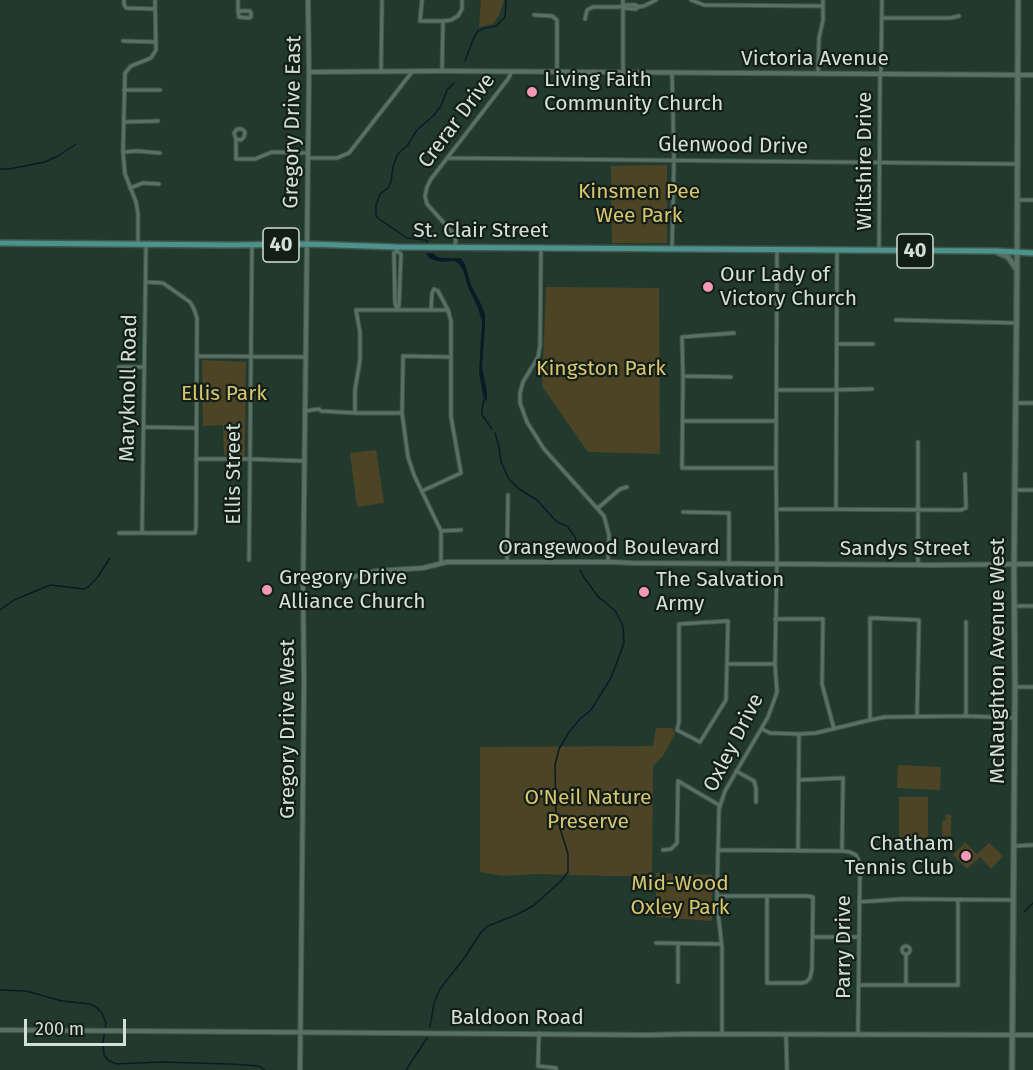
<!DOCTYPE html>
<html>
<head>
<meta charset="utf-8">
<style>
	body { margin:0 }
	#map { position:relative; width:1033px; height:1070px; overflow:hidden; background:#223a2e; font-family:"Fira Sans",sans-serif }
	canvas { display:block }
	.scale { position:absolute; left:24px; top:1019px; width:102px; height:27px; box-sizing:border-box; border:3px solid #d2e0d8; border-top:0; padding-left:8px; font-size:18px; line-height:21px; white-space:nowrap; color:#d2e0d8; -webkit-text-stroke:4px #141e19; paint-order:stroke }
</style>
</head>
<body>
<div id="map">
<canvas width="1033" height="1070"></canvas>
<div class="scale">200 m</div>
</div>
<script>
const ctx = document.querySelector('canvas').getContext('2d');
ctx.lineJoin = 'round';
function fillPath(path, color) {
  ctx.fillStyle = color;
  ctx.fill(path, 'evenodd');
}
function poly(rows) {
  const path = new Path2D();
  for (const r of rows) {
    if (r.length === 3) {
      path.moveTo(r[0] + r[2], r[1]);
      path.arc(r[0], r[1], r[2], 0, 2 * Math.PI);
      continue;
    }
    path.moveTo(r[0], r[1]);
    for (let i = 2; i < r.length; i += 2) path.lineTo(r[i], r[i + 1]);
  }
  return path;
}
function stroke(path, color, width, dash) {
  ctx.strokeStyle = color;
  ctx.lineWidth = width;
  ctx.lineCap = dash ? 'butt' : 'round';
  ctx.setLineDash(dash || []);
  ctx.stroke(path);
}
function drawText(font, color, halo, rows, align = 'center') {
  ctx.font = font + ' "Fira Sans",sans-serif';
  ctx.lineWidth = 4.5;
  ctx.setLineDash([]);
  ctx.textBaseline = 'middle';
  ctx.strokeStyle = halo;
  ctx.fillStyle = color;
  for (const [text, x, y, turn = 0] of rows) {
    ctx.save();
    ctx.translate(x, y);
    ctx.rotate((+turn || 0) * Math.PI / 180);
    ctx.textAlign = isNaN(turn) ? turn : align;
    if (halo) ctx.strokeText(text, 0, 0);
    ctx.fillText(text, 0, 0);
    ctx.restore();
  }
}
fillPath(poly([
	[481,0,504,0,499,15,493,24,479,27],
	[667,165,667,243,612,243,611,166],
	[546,287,659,288,660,454,588,452,542,386],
	[202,360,246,362,245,457,224,455,223,425,203,426],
	[376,450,384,503,357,507,350,453],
	[656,728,672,728,675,734,663,756,653,766,652,876,610,876,537,874,502,876,480,872,480,747,653,746],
	[898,765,941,767,940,790,897,788],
	[899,797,928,797,928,850,899,850],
	[947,814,953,816,950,820,951,821,951,836,942,836,942,821,947,820,945,816],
	[965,842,977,854,989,843,1003,856,991,869,980,857,967,869,953,855],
	[656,873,712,875,712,921,656,917]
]), '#4c4425');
fillPath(poly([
	[426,253,433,253,437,257,443,258,461,258,465,264,471,285,482,306,485,315,485,328,482,367,487,392,487,402,483,396,479,372,482,321,478,308,468,287,463,270,459,264,454,261,442,262,434,260,429,258]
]), '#071c25');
stroke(poly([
	[465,61,474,37,478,31,485,28,496,26,505,17,506,0],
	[0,169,9,169,45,162,58,156,76,144],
	[427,245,427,241,425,240,407,238,379,219,376,216,376,205,380,194,388,188,391,182,393,167,397,155,402,150,407,146,417,130,433,116,441,106,447,90,454,83],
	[484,399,482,410,482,415,492,429],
	[495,433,499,447,501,462,509,479,519,489,537,500,554,519,559,523,567,526,575,537,577,544,576,558],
	[0,610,14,600,50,585,84,589,88,587,97,578,110,558],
	[1024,912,1033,903],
	[0,990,26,991,62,1001,90,1004,96,1007,102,1013,106,1023,103,1042,104,1055,108,1060,116,1064,161,1062,229,1064,259,1066,265,1070],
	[430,1027,434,1003,440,989,465,957,481,932,488,926,516,915,533,906,561,881,568,872,568,854,556,815,555,765,559,749,569,732,580,719,591,710,611,678,624,643,623,626,616,612,604,601,599,598,583,576,580,570],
	[406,1070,427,1038]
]), '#071c25', 1.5);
const minor = poly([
	[124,0,124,4,126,8,155,9],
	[238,0,238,11],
	[422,0,420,21,443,21,451,20,458,16,462,9,462,0],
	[691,0,704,5,823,6],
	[623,8,636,9,638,7,644,6,656,0],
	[238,11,250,11,251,13,251,17,249,18,239,17,238,11],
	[534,15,552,16,557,20,557,72],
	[882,18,950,18,959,16],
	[585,19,587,10,593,7,619,7,626,5,636,5,638,7],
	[123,41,156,42],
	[442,71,443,21],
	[381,72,382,0],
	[623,73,623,0],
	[818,74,819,38,823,20,823,0],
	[124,90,160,90],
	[124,122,158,121],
	[236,139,241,140,244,137,245,132,242,129,237,129,234,133,236,139,236,159,255,159,272,152,307,153],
	[123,152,138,151,160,153],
	[308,158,337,158,349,153,412,72],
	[448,158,1018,164],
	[130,188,143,183,159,184],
	[1018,200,1033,200],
	[138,243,138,214,136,202,125,174,123,152,125,73,131,66,151,58,156,50,155,0],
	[454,247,456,241,453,233,427,204,425,196,427,187,431,179,508,79,511,73],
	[541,248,540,346,538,357,523,382,520,393,520,403,527,422,544,449,604,516,609,535,608,562],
	[672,249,674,161,672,73],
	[879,250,880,79,881,69,882,0],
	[397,251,401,254,399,305,397,309],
	[397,309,395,303,394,253,397,251,397,247],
	[431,309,432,293,434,289,438,291,448,310],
	[896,320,1017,323],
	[734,333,682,337,683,376,682,468,776,468],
	[837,344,873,344],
	[198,356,305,357],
	[119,367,144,367],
	[683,376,731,377],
	[777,390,830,390,872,389],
	[1015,403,1033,403],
	[305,411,319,409,321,411,355,413,402,413],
	[355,413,355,390,360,360,360,332,356,310,448,310,451,321,451,417,461,473,422,491],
	[683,421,776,421],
	[144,427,196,428],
	[196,459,249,459,305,461],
	[1016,490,1033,490],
	[598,508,620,489,627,487],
	[777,509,961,510,966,508,965,474],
	[836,509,837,250],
	[683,512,729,513,729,564],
	[441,531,461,530],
	[119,533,195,533,196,527,197,318,194,309,190,302,163,283,146,282],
	[142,533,146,244],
	[249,560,252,245],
	[507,562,508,495],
	[441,563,441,531,414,475,408,457,402,413,403,363,403,356,451,357],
	[918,564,918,442],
	[1014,606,1033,606],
	[775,619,823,619,822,684,834,729],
	[728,621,726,700,700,742,677,730,679,722,679,624,728,621],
	[966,622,966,716],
	[727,664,775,664],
	[1015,687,1033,687],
	[870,720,870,618,919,620,917,716],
	[762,729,770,733,799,734,816,733,870,720,885,717,966,716,1015,718],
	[736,771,754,781,756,788,756,802],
	[799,780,843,778,842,851],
	[1014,846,1033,845],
	[663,850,671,849,677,843,678,781,719,805],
	[718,850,842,851,850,852,856,855,860,863,858,1034],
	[798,850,799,734],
	[717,896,806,896,813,897,812,969,810,978,806,982,802,983,767,983,767,896],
	[859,902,903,899,1013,900],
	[813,937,859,937],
	[656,943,721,944],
	[678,945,678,982],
	[906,950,4],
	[906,984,906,954],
	[860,985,958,985,958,900],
	[539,1033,538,1066,556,1068,556,1070],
	[722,1034,722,948,718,912,717,896,719,809,725,791,768,717,777,692,775,664,777,558,776,468,777,250],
	[786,1035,787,1070]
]);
const tertiary = poly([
	[309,72,442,71,1033,75],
	[303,581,346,579,376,571,423,568,447,562,613,562,632,563,934,565,1033,564],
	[0,1030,649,1035,687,1034,1033,1035],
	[300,1070,304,682,303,590,309,72,308,0]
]);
const secondary = poly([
	[998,253,1008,257,1017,270],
	[1012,1070,1015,687,1014,572,1017,270,1018,0]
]);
const primary = poly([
	[0,243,231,245,307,244,397,247,997,251,1033,253]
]);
stroke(minor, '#41564c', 5);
stroke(tertiary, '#41564c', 6);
stroke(secondary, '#41564c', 7);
stroke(primary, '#41564c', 8);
stroke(minor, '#587164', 3);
stroke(tertiary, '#587164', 4);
stroke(secondary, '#587164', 4.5);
stroke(primary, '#4c938d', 5);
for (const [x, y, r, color] of [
	[532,92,6,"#f09ab7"],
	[708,287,6,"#f09ab7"],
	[267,590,6,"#f09ab7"],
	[644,592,6,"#f09ab7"],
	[966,856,6,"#f09ab7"]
]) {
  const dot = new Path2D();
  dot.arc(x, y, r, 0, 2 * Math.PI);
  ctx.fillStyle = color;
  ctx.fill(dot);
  stroke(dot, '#141e19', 2);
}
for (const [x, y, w] of [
	[281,245,36],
	[915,251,36]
]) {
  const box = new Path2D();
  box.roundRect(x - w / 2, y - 17, w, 34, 4.5);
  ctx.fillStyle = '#141e19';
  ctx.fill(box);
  stroke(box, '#d2e0d8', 1.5);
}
drawText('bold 20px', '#d2e0d8', null, [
	["40",281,245],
	["40",915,251]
]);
drawText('21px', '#d2e0d8', '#141e19', [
	["Victoria Avenue",815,59],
	["Crerar Drive",457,121,-53],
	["Gregory Drive East",293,122,-89],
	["Glenwood Drive",733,146,1],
	["Wiltshire Drive",865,161,-90],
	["St. Clair Street",481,231],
	["Maryknoll Road",129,388,-89],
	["Ellis Street",234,474,-90],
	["Orangewood Boulevard",609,548],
	["Sandys Street",905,549],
	["McNaughton Avenue West",998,661,-90],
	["Gregory Drive West",288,729,-90],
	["Oxley Drive",734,743,-63],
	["Parry Drive",844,947,-90],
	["Baldoon Road",517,1018]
]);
drawText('21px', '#d2e0d8', '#141e19', [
	["Living Faith",544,80],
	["Community Church",544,104],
	["Our Lady of",720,275],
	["Victory Church",720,299],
	["Gregory Drive",279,578],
	["Alliance Church",279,602],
	["The Salvation",656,580],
	["Army",656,604],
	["Chatham",954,844,"right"],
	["Tennis Club",954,868,"right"]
], 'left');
drawText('21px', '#d9c56e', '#141e19', [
	["Kinsmen Pee",639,192],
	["Wee Park",639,216],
	["Kingston Park",601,369],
	["Ellis Park",224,394],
	["O'Neil Nature",588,798],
	["Preserve",588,822],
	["Mid-Wood",680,884],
	["Oxley Park",680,908]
]);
</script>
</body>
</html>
